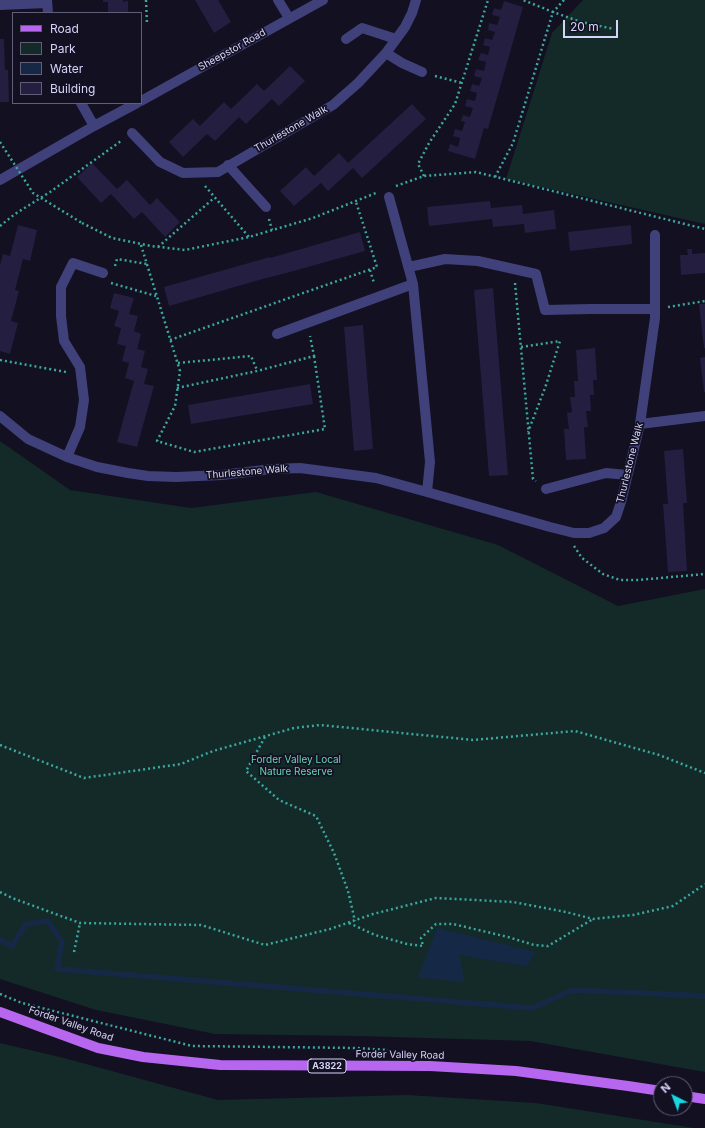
<!DOCTYPE html>
<html>
<head>
<meta charset="utf-8">
<style>
	body { margin:0 }
	#map { position:relative; width:705px; height:1128px; overflow:hidden; background:#121021; font-family:Inter,sans-serif }
	canvas { display:block }
	.legend { position:absolute; left:12px; top:12px; width:130px; height:92px; box-sizing:border-box; background:#121021; border:1px solid #615e78; margin:0; padding:5px 7px; list-style:none; font-size:12px; color:#d7d4fb }
	.legend li { display:flex; align-items:center; gap:8px; height:20px }
	.legend b { width:20px; border:1px solid #615e78 }
	.north { position:absolute; left:653px; top:1076px; width:40px; height:40px; box-sizing:border-box; background:#121021; border:1px solid #615e78; border-radius:50%; rotate:318deg; font-size:11px; font-weight:700; line-height:16px; text-align:center; color:#d7d4fb }
	.north::after { content:''; display:block; margin:auto; width:14px; height:18px; background:#18d6e3; clip-path:polygon(50% 0,100% 100%,50% 72%,0 100%) }
	.scale { position:absolute; left:563px; top:20px; width:55px; height:18px; box-sizing:border-box; border:2px solid #d7d4fb; border-top:0; padding-left:5px; font-size:12px; line-height:14px; white-space:nowrap; color:#d7d4fb; -webkit-text-stroke:3px #121021; paint-order:stroke }
</style>
</head>
<body>
<div id="map">
<canvas width="705" height="1128"></canvas>
<ul class="legend">
<li><b style="height:5px;background:#b766ef"></b>Road</li>
<li><b style="height:11px;background:#132a29"></b>Park</li>
<li><b style="height:11px;background:#152946"></b>Water</li>
<li><b style="height:11px;background:#241e40"></b>Building</li>
</ul>
<div class="north">N</div>
<div class="scale">20 m</div>
</div>
<script>
const ctx = document.querySelector('canvas').getContext('2d');
ctx.lineJoin = 'round';
function fillPath(path, color) {
  ctx.fillStyle = color;
  ctx.fill(path, 'evenodd');
}
function poly(rows) {
  const path = new Path2D();
  for (const r of rows) {
    path.moveTo(r[0], r[1]);
    for (let i = 2; i < r.length; i += 2) path.lineTo(r[i], r[i + 1]);
  }
  return path;
}
function stroke(path, color, width, dash) {
  ctx.strokeStyle = color;
  ctx.lineWidth = width;
  ctx.lineCap = dash ? 'butt' : 'round';
  ctx.setLineDash(dash || []);
  ctx.stroke(path);
}
function drawText(font, color, halo, rows, align = 'center') {
  ctx.font = font + ' Inter,sans-serif';
  ctx.lineWidth = 3.5;
  ctx.setLineDash([]);
  ctx.textBaseline = 'middle';
  ctx.strokeStyle = halo;
  ctx.fillStyle = color;
  for (const [text, x, y, turn = 0] of rows) {
    ctx.save();
    ctx.translate(x, y);
    ctx.rotate((+turn || 0) * Math.PI / 180);
    ctx.textAlign = isNaN(turn) ? turn : align;
    if (halo) ctx.strokeText(text, 0, 0);
    ctx.fillText(text, 0, 0);
    ctx.restore();
  }
}
fillPath(poly([
	[583,0,705,0,705,224,506,179,552,33],
	[0,441,70,490,191,508,316,492,498,545,618,606,705,589,705,1072,530,1041,358,1036,215,1034,96,1010,0,979],
	[0,1043,64,1058,218,1100,407,1095,536,1103,694,1128,0,1128]
]), '#132a29');
fillPath(poly([
	[437,928,536,952,526,966,459,955,465,982,418,978]
]), '#152946');
stroke(poly([
	[0,940,12,946,26,924,48,921,62,942,57,969,532,1008,573,990,705,996]
]), '#152946', 5.5);
fillPath(poly([
	[103,0,123,0,123,2,128,1,128,13,108,13,108,2,103,2],
	[195,0,218,0,231,22,214,33],
	[504,1,523,7,488,129,484,128,475,159,448,151,450,144,458,147,460,138,453,136,455,129,462,131,465,122,461,121,463,115,470,117,473,108,465,106,467,99,475,101,477,93,470,91,472,84,479,86,482,78,474,76,476,69,484,71,486,62,478,60,481,53,488,55,490,47,483,45,485,38,492,40,495,32,488,30,489,23,497,25,500,17,492,15,494,8,501,10],
	[0,39,4,39,5,70,8,70,9,102,0,102],
	[290,66,305,81,279,106,272,99,246,124,239,117,215,141,207,134,183,157,169,142,193,119,200,126,224,102,231,109,257,84,264,91],
	[412,104,426,119,362,178,353,168,328,191,321,183,294,206,280,191,306,167,314,176,339,153,348,163],
	[92,163,117,189,127,180,150,205,157,198,180,222,165,237,142,212,134,219,111,194,101,203,77,177],
	[490,201,491,208,522,205,523,214,554,210,556,229,525,233,524,224,493,227,492,219,429,226,427,207],
	[18,225,37,230,30,261,23,259,15,290,19,291,11,321,18,323,10,354,0,351,0,265,3,254,10,256],
	[631,225,632,244,570,251,568,232],
	[360,232,365,251,290,272,259,280,169,306,164,287,270,257,270,258],
	[687,249,692,249,692,254,705,253,705,273,681,275,680,255,688,255],
	[493,288,508,475,489,476,474,290],
	[114,293,134,298,129,314,138,316,134,331,141,334,137,349,145,351,141,367,148,369,144,384,154,386,137,447,117,442,134,381,125,378,129,363,122,361,126,346,117,344,121,328,114,326,119,311,110,308],
	[699,304,705,304,705,348,704,348],
	[363,325,373,449,354,451,344,327],
	[595,348,597,380,593,380,594,395,590,395,591,411,586,411,588,427,584,427,586,459,566,460,564,429,569,429,567,413,572,412,570,397,575,397,574,381,578,381,576,350],
	[705,357,705,392,704,392,700,358],
	[310,384,313,404,191,424,188,405],
	[683,449,687,503,683,503,687,571,668,572,663,504,668,504,664,451]
]), '#241e40');
stroke(poly([
	[146,0,147,24],
	[564,0,553,12,581,22,614,29],
	[435,76,462,83],
	[424,176,418,164,429,143,455,104,488,0],
	[495,177,513,143,553,12,523,0],
	[205,186,249,237],
	[396,186,424,176,476,172,705,229],
	[269,219,272,230],
	[82,223,112,238,151,246,185,250,249,237,313,218,376,193],
	[0,226,15,214,50,192,121,141],
	[141,245,180,371,175,406,157,441,194,452,325,429,314,356],
	[158,247,214,198],
	[115,266,117,259,147,264],
	[370,270,374,283],
	[111,283,156,296],
	[515,283,533,479,536,481],
	[668,307,705,301],
	[170,340,377,267,356,202],
	[521,347,560,341,545,388,528,432],
	[0,360,66,372],
	[178,363,251,356,257,370],
	[177,388,257,371,314,356,310,336],
	[574,546,582,558,603,574,620,580,638,580,705,574],
	[265,737,246,771,279,800,316,816,334,853,348,891,355,921],
	[0,745,84,778,181,764,213,751,294,728,320,725,473,740,575,731,659,755,705,773],
	[0,892,12,898,80,923,201,925,265,945,330,929,373,914,436,898,513,902,566,912,593,919,633,915,673,906,705,884],
	[349,923,375,935,407,944,423,946,421,938,436,924,453,924,508,937,534,945,548,946,593,919],
	[74,952,80,923],
	[0,994,22,1003,192,1046,357,1048,388,1050]
]), '#3ba89e', 2.5, [2, 3]);
stroke(poly([
	[47,0,48,13],
	[278,0,289,18],
	[0,5,47,3],
	[346,39,362,28,396,39],
	[386,53,402,63,422,72],
	[141,101,323,0],
	[81,103,94,126],
	[132,133,160,162,183,173,218,172,333,105,358,83,386,53,405,27,412,13,416,0],
	[228,165,266,207],
	[0,180,94,126,137,103],
	[389,197,413,284,430,462,427,492],
	[409,267,445,259,478,261,536,274,545,310,591,309,655,309],
	[277,334,413,284],
	[0,416,28,439,67,457,97,467,128,473,148,476,176,477,222,475,272,469,300,468,376,478,427,492,550,527,574,533,589,533,604,528,616,517,621,502,640,424,655,318,655,235],
	[640,424,705,416],
	[67,457,80,427,84,400,80,367,64,341,61,316,61,287,73,263,103,273],
	[546,489,606,473,627,475]
]), '#40407b', 10);
stroke(poly([
	[0,1012,98,1048,143,1057,220,1065,430,1066,516,1071,628,1086,661,1091],
	[685,1096,705,1099]
]), '#b766ef', 10);
stroke(poly([
	[0,142,33,193,82,223]
]), '#3ba89e', 2.5, [2, 3]);
for (const [x, y, w] of [
	[327,1066,38]
]) {
  const box = new Path2D();
  box.roundRect(x - w / 2, y - 7, w, 14, 3);
  ctx.fillStyle = '#121021';
  ctx.fill(box);
  stroke(box, '#d7d4fb', 1);
}
drawText('bold 9px', '#d7d4fb', null, [
	["A3822",327,1066]
]);
drawText('10px', '#d7d4fb', '#121021', [
	["Sheepstor Road",232,50,-29],
	["Thurlestone Walk",291,129,-30],
	["Thurlestone Walk",630,463,-76],
	["Thurlestone Walk",247,472,-5],
	["Forder Valley Road",71,1024,19],
	["Forder Valley Road",400,1055,1]
]);
drawText('10px', '#68d3b4', '#121021', [
	["Forder Valley Local",296,760],
	["Nature Reserve",296,772]
]);
</script>
</body>
</html>
